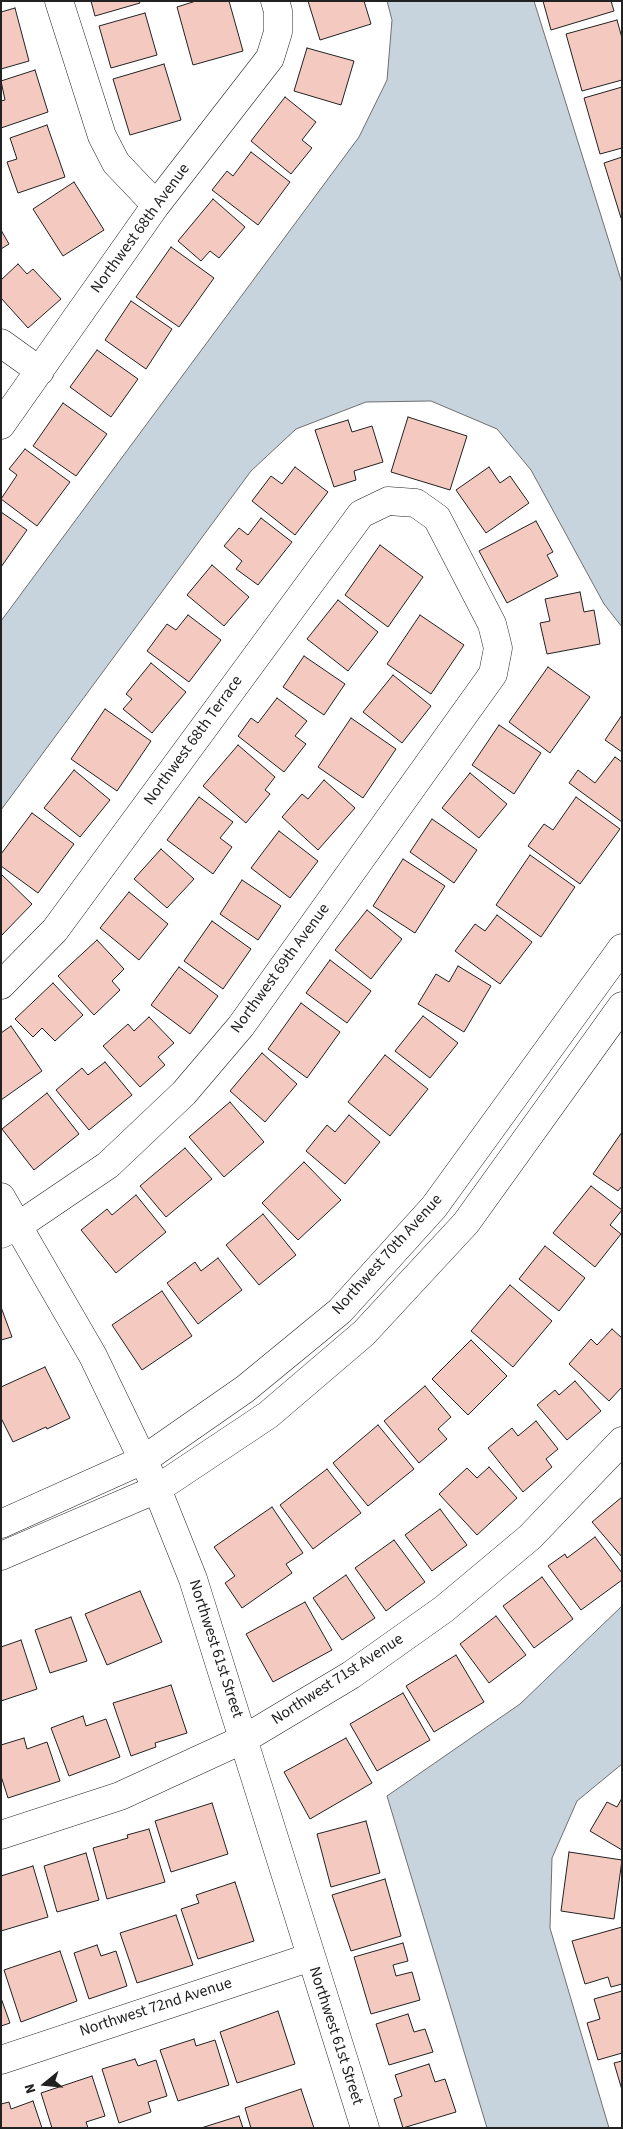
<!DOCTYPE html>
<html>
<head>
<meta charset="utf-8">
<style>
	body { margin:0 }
	#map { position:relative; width:623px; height:2129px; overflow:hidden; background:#fff; font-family:"Source Sans 3",sans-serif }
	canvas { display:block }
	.frame { position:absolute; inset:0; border:2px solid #222; pointer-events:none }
	.north { position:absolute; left:20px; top:2059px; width:50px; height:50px; -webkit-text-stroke:4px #fff; paint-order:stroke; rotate:253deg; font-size:14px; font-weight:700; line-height:20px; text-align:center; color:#222 }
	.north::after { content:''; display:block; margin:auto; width:18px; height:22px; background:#222; clip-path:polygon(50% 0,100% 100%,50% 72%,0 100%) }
</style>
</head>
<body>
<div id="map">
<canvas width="623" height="2129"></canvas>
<div class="frame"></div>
<div class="north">N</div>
</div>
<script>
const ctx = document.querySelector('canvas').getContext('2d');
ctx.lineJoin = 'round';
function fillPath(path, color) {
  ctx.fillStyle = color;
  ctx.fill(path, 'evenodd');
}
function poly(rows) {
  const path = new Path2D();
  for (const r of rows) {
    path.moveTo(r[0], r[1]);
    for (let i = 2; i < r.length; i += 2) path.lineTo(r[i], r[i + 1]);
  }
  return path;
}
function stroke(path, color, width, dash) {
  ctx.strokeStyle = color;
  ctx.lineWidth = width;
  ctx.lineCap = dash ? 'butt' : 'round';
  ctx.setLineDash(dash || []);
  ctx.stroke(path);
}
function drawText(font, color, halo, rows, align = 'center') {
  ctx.font = font + ' "Source Sans 3",sans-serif';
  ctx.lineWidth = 4;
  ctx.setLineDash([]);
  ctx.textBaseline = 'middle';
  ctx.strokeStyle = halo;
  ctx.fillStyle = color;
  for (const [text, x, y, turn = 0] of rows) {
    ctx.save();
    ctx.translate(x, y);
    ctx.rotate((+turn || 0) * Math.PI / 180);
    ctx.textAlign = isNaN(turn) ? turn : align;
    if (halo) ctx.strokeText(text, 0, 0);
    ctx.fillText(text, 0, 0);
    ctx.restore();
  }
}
const water = poly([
	[387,1,534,1,622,283,622,627,604,604,531,470,497,429,431,401,366,402,296,429,251,471,1,810,1,621,359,137,387,80,392,20,387,1],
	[622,1606,622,1764,577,1801,552,1858,550,1928,609,2128,487,2128,387,1796,520,1704,622,1606]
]);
fillPath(water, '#c7d3dd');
stroke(water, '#6f6f6f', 1);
const building = poly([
	[91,1,139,1,140,3,95,16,91,1],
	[196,1,229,1,243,51,193,65,177,7,196,1],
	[308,1,364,1,371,24,320,40,308,1],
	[543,1,611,1,614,11,551,30,543,1],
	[15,8,29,61,1,69,1,12,15,8],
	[145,13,157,55,111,68,99,26,145,13],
	[617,20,622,38,622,80,582,91,566,34,617,20],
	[307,48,354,61,341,105,294,91,307,48],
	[164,64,181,120,130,135,113,79,164,64],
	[35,70,48,112,1,128,1,101,5,100,1,81,35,70],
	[622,87,622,148,600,154,584,98,622,87],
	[285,97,316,122,302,140,312,148,291,174,251,141,285,97],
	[47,125,65,177,18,193,7,162,17,159,10,138,47,125],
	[251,152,290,182,258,225,212,190,227,171,233,176,251,152],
	[622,157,622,218,621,218,604,163,622,157],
	[74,182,104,230,63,256,33,209,74,182],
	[213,199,245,227,219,258,210,251,201,261,178,241,213,199],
	[1,230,9,244,1,249,1,230],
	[171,247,214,278,179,327,136,297,171,247],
	[18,264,27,274,33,269,61,299,28,328,1,298,1,280,18,264],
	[131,301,172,329,146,369,105,340,131,301],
	[97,350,138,379,111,417,70,387,97,350],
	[63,403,107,434,76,476,33,446,63,403],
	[408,417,467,436,450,490,391,472,408,417],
	[348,420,352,432,372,426,383,462,354,471,356,480,334,487,315,430,348,420],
	[25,449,70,482,37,526,1,499,17,475,9,469,25,449],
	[295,467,328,492,295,535,252,501,271,476,282,484,295,467],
	[489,467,500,483,510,476,529,503,486,533,456,490,489,467],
	[1,512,27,530,1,567,1,512],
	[261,518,292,542,258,585,236,569,242,561,224,546,239,528,248,535,261,518],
	[536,521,553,552,547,555,558,576,507,603,479,551,536,521],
	[380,545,423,577,388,627,345,595,380,545],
	[212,565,249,597,224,626,187,595,212,565],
	[580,592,584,612,594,610,600,644,547,654,540,623,550,621,545,599,580,592],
	[338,600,378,632,348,671,307,639,338,600],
	[188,615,221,640,189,682,147,651,167,624,176,630,188,615],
	[420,615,464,645,431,694,387,664,420,615],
	[304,656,345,684,324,715,283,687,304,656],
	[151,663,186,692,152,733,123,709,132,699,126,694,151,663],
	[548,667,590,697,550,753,509,722,548,667],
	[393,675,431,706,402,743,363,712,393,675],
	[277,698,307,721,295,736,306,744,284,772,238,736,251,718,258,723,277,698],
	[105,709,151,741,117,791,71,759,105,709],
	[622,715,622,752,605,740,622,715],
	[351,718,396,749,363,798,318,767,351,718],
	[499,725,541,753,514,794,472,765,499,725],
	[238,745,275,777,265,790,270,794,246,823,203,786,238,745],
	[615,757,622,762,622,822,569,783,578,770,595,783,615,757],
	[74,770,110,800,80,837,44,808,74,770],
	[470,773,507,804,479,838,442,808,470,773],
	[324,780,355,808,318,850,282,817,302,794,308,799,324,780],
	[199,797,233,822,220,838,232,847,213,874,167,840,199,797],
	[576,797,620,829,580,884,528,846,544,824,553,830,576,797],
	[32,813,74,844,38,893,1,866,1,854,32,813],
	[432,819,477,850,454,883,410,852,432,819],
	[279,831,318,861,290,898,251,868,279,831],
	[161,849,194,879,167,908,134,879,161,849],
	[530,855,575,887,541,937,496,905,530,855],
	[403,859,445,886,415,933,373,906,403,859],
	[1,874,32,904,1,936,1,874],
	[242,880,281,906,258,940,220,914,242,880],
	[129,892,168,924,139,960,100,928,129,892],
	[367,910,402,939,371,979,335,950,367,910],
	[497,915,532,942,500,984,455,951,475,924,485,931,497,915],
	[212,921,251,949,223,989,184,961,212,921],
	[97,940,124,969,112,981,120,990,94,1015,58,976,97,940],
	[330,960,371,991,347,1023,306,993,330,960],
	[458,966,491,986,464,1032,418,1004,436,974,449,982,458,966],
	[179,967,218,996,190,1034,151,1005,179,967],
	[53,983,83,1015,55,1041,42,1028,33,1037,15,1019,53,983],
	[301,1003,340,1032,307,1078,268,1049,301,1003],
	[423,1016,458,1043,430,1078,395,1051,423,1016],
	[149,1017,174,1043,158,1057,165,1065,140,1087,103,1046,128,1024,134,1031,149,1017],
	[11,1026,42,1071,1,1100,1,1033,11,1026],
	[262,1053,297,1084,265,1122,230,1091,262,1053],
	[385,1055,428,1089,390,1136,348,1102,385,1055],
	[105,1062,132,1095,89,1130,56,1090,82,1068,88,1075,105,1062],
	[47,1093,79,1134,34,1170,2,1129,47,1093],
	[230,1102,264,1142,224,1177,189,1137,230,1102],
	[349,1115,380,1142,345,1184,306,1151,327,1125,335,1132,349,1115],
	[622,1132,622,1186,618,1191,593,1174,622,1132],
	[185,1148,212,1179,166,1217,140,1186,185,1148],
	[304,1162,341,1200,298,1240,262,1203,304,1162],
	[591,1186,622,1210,610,1225,621,1234,595,1267,553,1233,591,1186],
	[136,1195,166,1232,116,1273,81,1230,107,1209,112,1215,136,1195],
	[263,1214,296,1255,259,1285,226,1245,263,1214],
	[545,1246,585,1278,559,1311,519,1279,545,1246],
	[218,1258,242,1290,198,1324,167,1283,195,1262,201,1271,218,1258],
	[510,1285,552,1321,513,1367,471,1331,510,1285],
	[162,1291,192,1336,142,1370,112,1325,162,1291],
	[1,1307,12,1337,1,1340,1,1307],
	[612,1329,622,1338,622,1387,609,1401,569,1364,591,1339,597,1345,612,1329],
	[471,1340,507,1376,468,1415,432,1379,471,1340],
	[45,1367,70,1418,47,1429,46,1427,13,1442,1,1418,1,1387,45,1367],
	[575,1381,601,1411,567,1440,537,1405,555,1390,559,1395,575,1381],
	[425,1386,451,1417,438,1429,447,1439,419,1463,384,1421,425,1386],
	[536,1421,558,1449,546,1459,552,1467,523,1492,488,1448,512,1428,518,1436,536,1421],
	[378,1425,414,1469,368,1506,333,1463,378,1425],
	[489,1467,517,1498,477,1535,439,1494,467,1468,477,1478,489,1467],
	[327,1469,361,1513,313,1549,280,1505,327,1469],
	[622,1497,622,1557,592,1522,622,1497],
	[272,1507,303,1553,286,1564,292,1573,242,1608,225,1583,235,1576,214,1547,272,1507],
	[440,1509,467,1545,432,1571,405,1535,440,1509],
	[595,1537,622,1573,622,1580,581,1610,548,1566,565,1554,567,1558,595,1537],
	[394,1540,425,1582,386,1611,355,1568,394,1540],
	[346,1575,375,1618,342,1640,313,1598,346,1575],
	[542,1577,573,1619,534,1648,503,1606,542,1577],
	[140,1591,162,1642,107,1665,85,1614,140,1591],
	[305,1602,332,1650,273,1682,246,1634,305,1602],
	[496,1616,526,1655,489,1683,460,1644,496,1616],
	[71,1617,87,1661,50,1673,35,1630,71,1617],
	[21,1640,37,1689,1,1701,1,1647,21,1640],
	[456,1655,484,1702,434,1732,406,1686,456,1655],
	[171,1685,187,1733,155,1743,156,1747,131,1756,113,1703,171,1685],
	[403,1693,430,1740,377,1771,350,1724,403,1693],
	[83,1716,86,1726,106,1719,120,1757,69,1776,51,1728,83,1716],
	[24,1738,27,1749,47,1742,60,1781,8,1798,1,1776,1,1745,24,1738],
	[346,1738,372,1783,310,1819,284,1772,346,1738],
	[622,1798,622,1850,590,1831,607,1802,617,1807,622,1798],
	[212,1803,228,1854,171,1872,155,1821,212,1803],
	[366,1821,380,1873,331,1887,317,1834,366,1821],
	[149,1829,165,1882,107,1899,93,1848,128,1838,127,1835,149,1829],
	[569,1852,622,1860,614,1919,561,1911,569,1852],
	[86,1853,99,1900,57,1912,44,1866,86,1853],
	[33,1866,48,1917,1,1931,1,1876,33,1866],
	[385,1879,401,1936,351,1951,332,1895,385,1879],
	[235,1882,254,1941,198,1959,181,1909,199,1903,196,1895,235,1882],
	[176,1915,193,1965,137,1983,120,1933,176,1915],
	[622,1927,622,1984,611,1987,608,1977,585,1984,572,1941,622,1927],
	[403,1943,408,1961,393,1965,396,1976,412,1972,420,2000,371,2014,354,1957,403,1943],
	[97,1945,101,1956,116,1951,127,1986,89,1999,74,1953,97,1945],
	[60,1951,77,2001,21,2022,4,1970,60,1951],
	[622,1991,622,2053,598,2060,587,2023,600,2019,594,1999,622,1991],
	[1,1998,10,2023,1,2026,1,1998],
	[278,2011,295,2064,237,2083,220,2032,278,2011],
	[408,2014,414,2032,425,2029,433,2052,389,2065,376,2024,408,2014],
	[194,2039,196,2046,215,2040,229,2085,178,2101,160,2050,194,2039],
	[135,2059,138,2066,156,2060,167,2096,148,2102,151,2112,119,2123,102,2069,135,2059],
	[622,2061,622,2090,614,2063,622,2061],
	[429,2064,435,2082,445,2079,456,2112,403,2128,394,2099,402,2096,395,2075,429,2064],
	[92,2076,105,2116,86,2122,88,2128,52,2128,41,2093,92,2076],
	[301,2089,314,2128,251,2128,245,2108,301,2089],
	[33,2101,42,2128,1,2128,1,2104,9,2102,11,2109,33,2101],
	[239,2116,243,2128,201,2128,239,2116]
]);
fillPath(building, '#f3c9c0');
stroke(building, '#222', 1);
const minor = poly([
	[59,1,102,136,116,163,156,205],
	[1,343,40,371],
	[1,425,156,205,270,58,278,32,278,11,275,1],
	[1,985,55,930,361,514,388,501,416,503,437,518,492,624,498,648,493,674,241,1026,184,1093,108,1165,18,1226,1,1234],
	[1,1197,93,1356,157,1489,193,1579,365,2128],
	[1,1524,143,1460,245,1389,340,1311,434,1207,622,948],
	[1,1556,157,1489,268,1415,364,1333,466,1223,622,1006],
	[1,1835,120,1796,244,1739,351,1675,444,1609,530,1537,622,1441],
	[1,2060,311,1957]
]);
stroke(minor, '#222', 29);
stroke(minor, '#fff', 28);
drawText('16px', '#222', '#fff', [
	["Northwest 68th Avenue",141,229,-54],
	["Northwest 68th Terrace",194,741,-54],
	["Northwest 69th Avenue",281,969,-54],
	["Northwest 70th Avenue",388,1255,-48],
	["Northwest 61st Street",215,1649,72],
	["Northwest 71st Avenue",338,1680,-33],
	["Northwest 72nd Avenue",156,2008,-18],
	["Northwest 61st Street",335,2036,72]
]);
</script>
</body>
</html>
